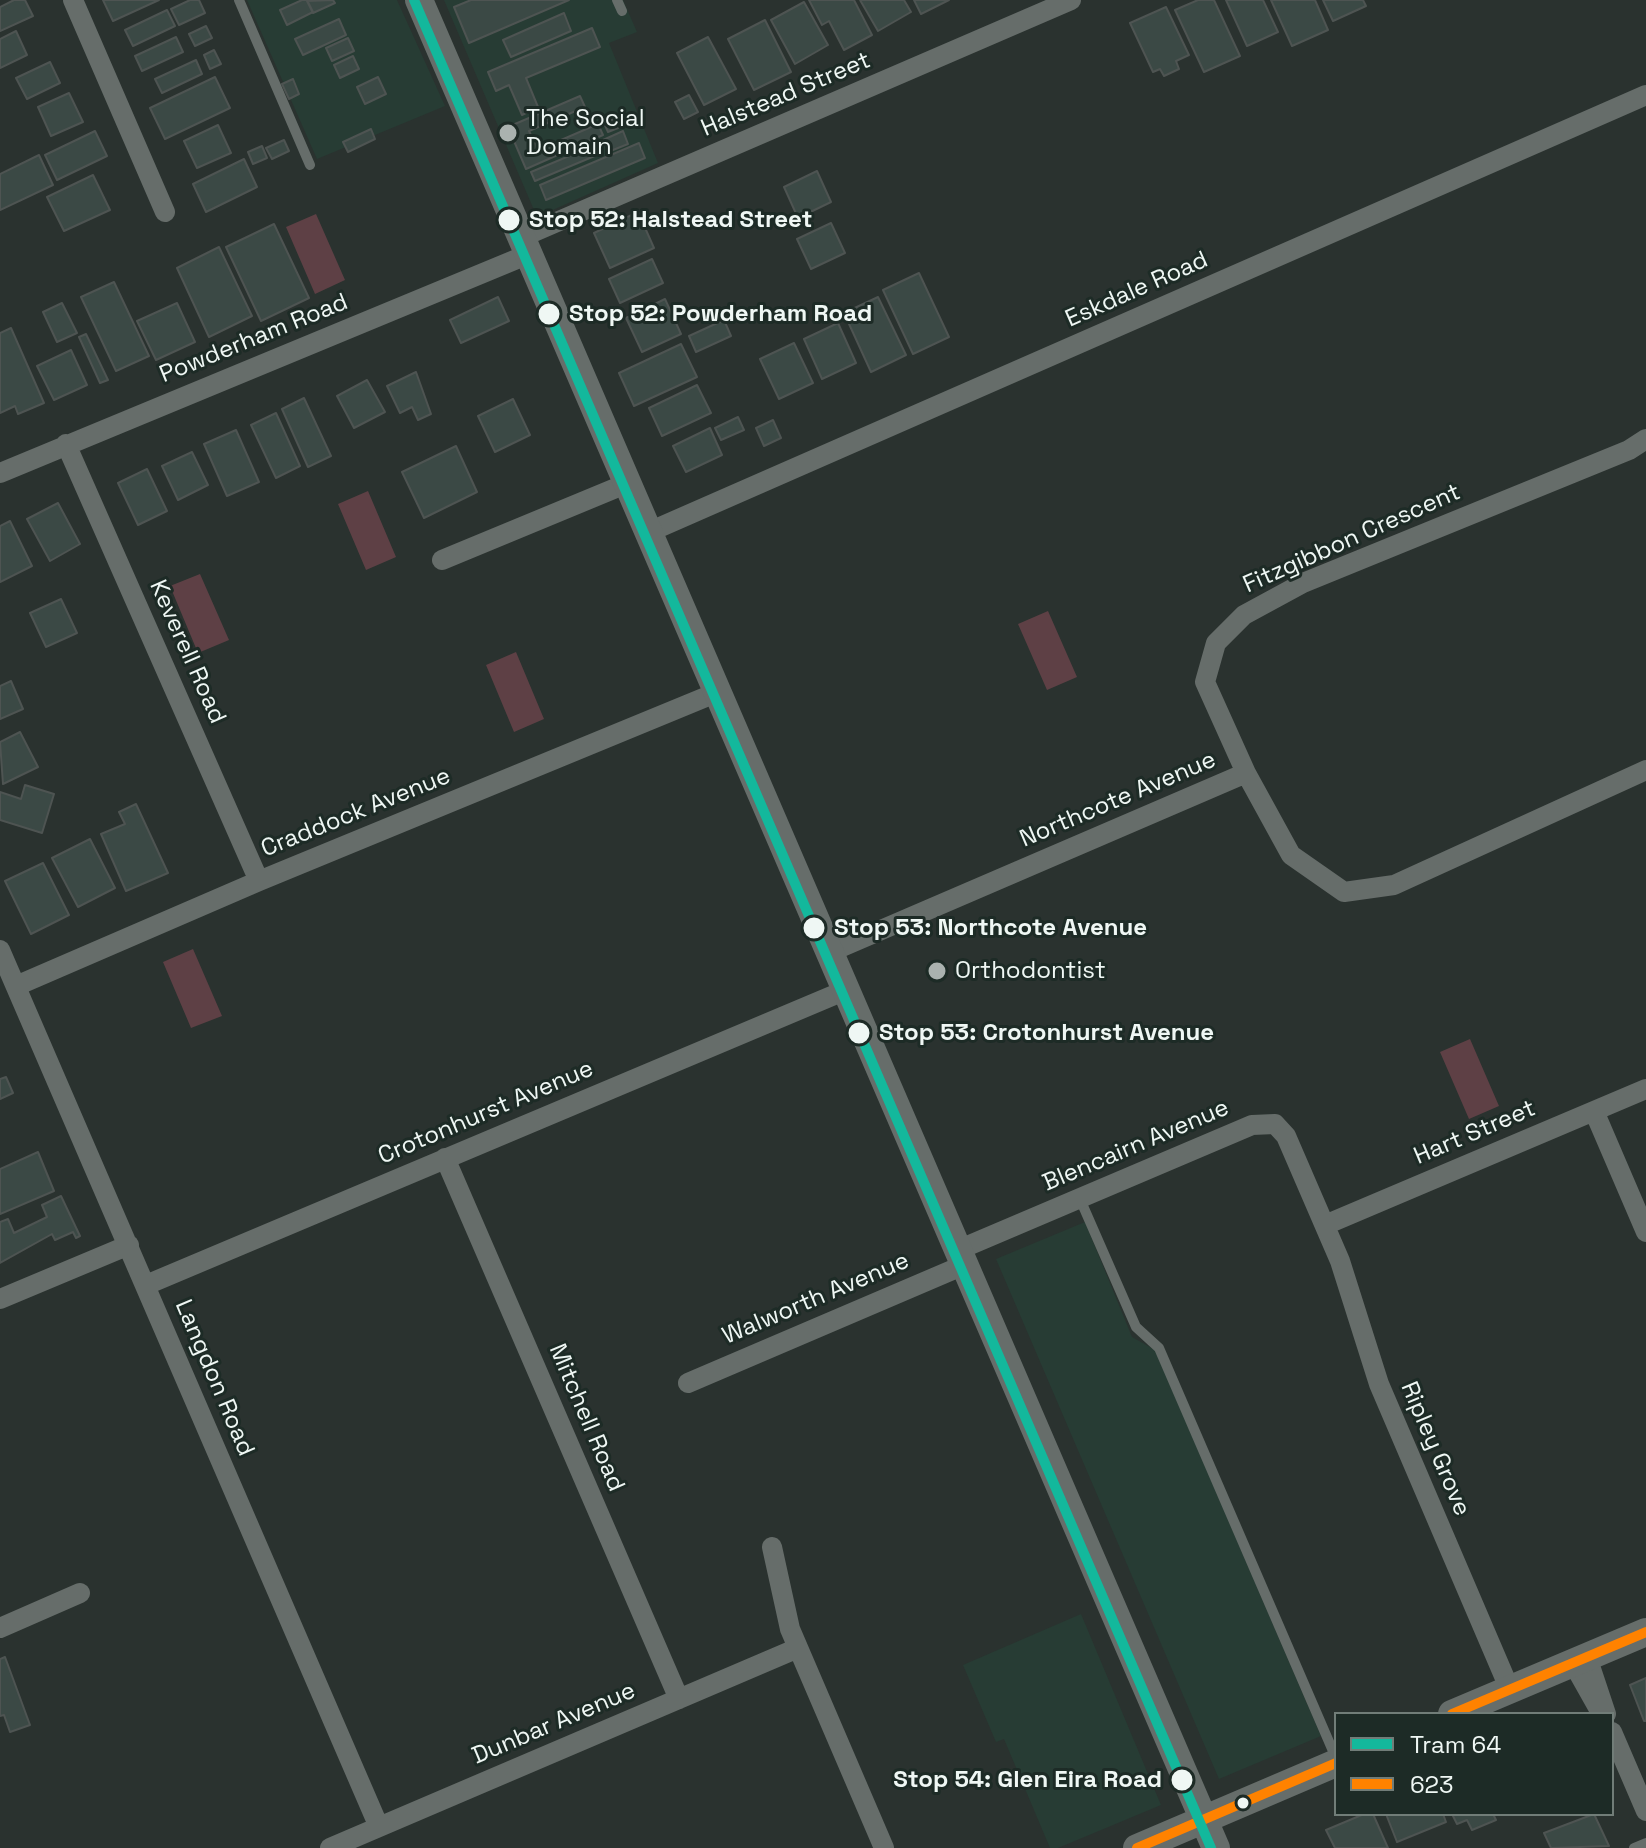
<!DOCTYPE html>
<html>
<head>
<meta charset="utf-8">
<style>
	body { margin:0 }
	#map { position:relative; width:1646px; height:1848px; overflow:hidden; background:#2a322f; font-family:"Space Grotesk",sans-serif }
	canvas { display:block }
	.legend { position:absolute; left:1334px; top:1712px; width:280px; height:104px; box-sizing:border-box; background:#1d2b26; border:2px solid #717d78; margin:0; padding:10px 14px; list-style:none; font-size:24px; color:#eff7f4 }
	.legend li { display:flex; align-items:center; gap:16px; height:40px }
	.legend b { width:40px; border:2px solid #717d78 }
</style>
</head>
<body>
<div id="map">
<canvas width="1646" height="1848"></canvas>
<ul class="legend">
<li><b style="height:10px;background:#13b89c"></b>Tram 64</li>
<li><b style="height:10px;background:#ff8200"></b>623</li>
</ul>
</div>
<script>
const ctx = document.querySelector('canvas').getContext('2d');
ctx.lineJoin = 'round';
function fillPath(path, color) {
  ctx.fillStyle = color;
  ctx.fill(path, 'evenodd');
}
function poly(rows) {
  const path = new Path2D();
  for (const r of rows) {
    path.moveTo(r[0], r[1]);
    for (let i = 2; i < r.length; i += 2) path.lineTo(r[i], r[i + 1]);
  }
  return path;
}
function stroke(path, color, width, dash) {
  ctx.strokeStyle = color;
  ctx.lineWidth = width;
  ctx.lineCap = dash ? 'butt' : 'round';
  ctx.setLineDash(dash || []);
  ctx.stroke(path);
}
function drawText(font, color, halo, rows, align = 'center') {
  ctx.font = font + ' "Space Grotesk",sans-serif';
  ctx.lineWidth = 6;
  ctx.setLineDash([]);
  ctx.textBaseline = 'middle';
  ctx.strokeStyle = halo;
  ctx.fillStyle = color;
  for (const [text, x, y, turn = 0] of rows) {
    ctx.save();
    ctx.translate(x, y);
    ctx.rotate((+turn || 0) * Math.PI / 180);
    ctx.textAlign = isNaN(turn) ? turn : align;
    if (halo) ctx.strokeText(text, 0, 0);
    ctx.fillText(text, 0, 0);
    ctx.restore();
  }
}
fillPath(poly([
	[247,0,397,0,445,106,317,159],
	[444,0,623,0,637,32,609,43,658,163,537,217],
	[1085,1222,1132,1337,1155,1350,1321,1736,1219,1779,996,1259],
	[1081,1614,1161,1805,1058,1848,1050,1848,1004,1739,996,1742,963,1665]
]), '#273c34');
fillPath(poly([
	[316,214,345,280,315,294,286,227],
	[368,491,396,557,366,570,338,504],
	[200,574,229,640,198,653,170,586],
	[1048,611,1077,677,1047,690,1018,624],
	[516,652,544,719,514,732,486,665],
	[193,949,222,1016,191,1028,163,962],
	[1470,1039,1499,1106,1469,1119,1440,1052]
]), '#5e4045');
const building = poly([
	[14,0,25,0,33,16,0,31,0,7,14,0],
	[103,0,159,0,113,21,103,0],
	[190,0,199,0,205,13,179,25,171,9,190,0],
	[302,0,307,0,313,12,287,25,280,10,302,0],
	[333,0,335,3,313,13,307,1,333,0],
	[471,0,569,0,469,43,454,7,471,0],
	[809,0,854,0,872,35,844,50,829,21,822,25,809,0],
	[860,0,904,0,911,12,878,31,860,0],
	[914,0,949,0,921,14,914,0],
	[1198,0,1214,0,1240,56,1204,72,1175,10,1198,0],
	[1226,0,1263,0,1278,32,1247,46,1226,0],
	[1271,0,1315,0,1328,30,1292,46,1271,0],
	[1323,0,1363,0,1366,6,1333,21,1323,0],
	[804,2,828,45,795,64,771,20,804,2],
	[1166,7,1189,55,1176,61,1179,69,1164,76,1160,69,1153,72,1130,23,1166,7],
	[167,10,175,26,133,46,125,30,167,10],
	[564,13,571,31,511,57,503,40,564,13],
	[339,19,346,35,303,55,295,39,339,19],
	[765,20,791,72,754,90,728,39,765,20],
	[206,26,212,38,195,46,189,34,206,26],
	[592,28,600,47,526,78,538,107,522,115,509,85,496,91,488,72,592,28],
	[16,31,27,55,0,68,0,39,16,31],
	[176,37,183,52,142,71,135,56,176,37],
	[708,37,736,89,704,105,677,53,708,37],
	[348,38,354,51,332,61,326,48,348,38],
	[214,50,221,64,210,69,204,55,214,50],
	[353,56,359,69,340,78,334,65,353,56],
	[196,60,202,74,162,93,155,79,196,60],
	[50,62,60,83,27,99,16,78,50,62],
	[215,77,230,108,165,139,150,108,215,77],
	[378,77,386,94,365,104,357,87,378,77],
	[293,79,299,94,289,99,282,84,293,79],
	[69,93,83,122,51,136,38,107,69,93],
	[689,95,698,112,684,119,675,102,689,95],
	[580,96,585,107,529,131,538,150,598,124,603,135,526,169,508,127,580,96],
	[619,116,623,126,608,132,604,123,619,116],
	[218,125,231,153,197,168,184,141,218,125],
	[371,129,375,139,348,152,343,142,371,129],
	[95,131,107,156,57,180,45,155,95,131],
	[623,131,628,144,608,152,603,140,623,131],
	[284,140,289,151,272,159,266,148,284,140],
	[639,143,645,158,546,200,540,185,639,143],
	[262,146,267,158,253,164,248,152,262,146],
	[593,146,597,155,535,181,531,172,593,146],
	[39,155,53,185,0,210,0,174,39,155],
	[244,159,257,187,206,212,193,184,244,159],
	[817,171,831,202,798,218,784,187,817,171],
	[93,175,110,210,64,231,47,197,93,175],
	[638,212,654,248,610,268,594,233,638,212],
	[831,223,845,253,811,269,797,239,831,223],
	[274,224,309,298,261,321,226,247,274,224],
	[219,247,252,316,209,337,177,268,219,247],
	[652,259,663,283,620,303,609,279,652,259],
	[919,273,949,337,913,354,883,290,919,273],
	[114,282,149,356,116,371,81,297,114,282],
	[498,297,509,321,461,343,450,320,498,297],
	[878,297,906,355,871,372,844,313,878,297],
	[665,299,681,334,642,352,626,318,665,299],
	[62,303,77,333,57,342,43,312,62,303],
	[177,303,195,342,156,360,137,321,177,303],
	[724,320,731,336,696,352,689,336,724,320],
	[838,323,856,363,822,379,804,339,838,323],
	[11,328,44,403,18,414,15,406,0,413,0,333,11,328],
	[86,334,108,380,100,383,79,337,86,334],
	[794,343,813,383,779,399,760,359,794,343],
	[681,344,697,377,634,406,619,373,681,344],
	[71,350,87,385,54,400,37,366,71,350],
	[416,372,431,414,418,420,412,407,400,413,387,386,416,372],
	[367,380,385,412,354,428,337,396,367,380],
	[697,385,711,413,662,436,649,408,697,385],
	[304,398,331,456,308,467,282,409,304,398],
	[513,399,530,435,495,452,478,416,513,399],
	[276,413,300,466,276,478,251,425,276,413],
	[738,417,744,430,721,440,715,428,738,417],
	[773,420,781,438,764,446,756,428,773,420],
	[710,428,722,455,686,472,673,446,710,428],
	[236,430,259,482,227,496,204,444,236,430],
	[456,446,477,492,424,518,402,472,456,446],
	[192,452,208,485,178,500,162,466,192,452],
	[147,469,167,511,138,525,118,483,147,469],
	[58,503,80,544,50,561,27,519,58,503],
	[10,521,32,566,0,582,0,526,10,521],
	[61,599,77,633,46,647,30,613,61,599],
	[11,681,23,709,0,719,0,686,11,681],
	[20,732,38,767,3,784,0,742,20,732],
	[25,785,54,794,42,833,0,820,0,792,21,799,25,785],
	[136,804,168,873,126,891,101,834,125,824,119,812,136,804],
	[90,839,115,888,78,907,52,858,90,839],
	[43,863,69,915,31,934,5,881,43,863],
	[6,1077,13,1093,0,1099,0,1079,6,1077],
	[38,1152,54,1191,0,1214,0,1169,38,1152],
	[61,1196,80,1236,76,1238,73,1232,55,1240,52,1234,0,1263,0,1222,8,1219,14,1233,47,1217,42,1205,61,1196],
	[5,1657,30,1725,10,1732,4,1715,0,1716,0,1659,5,1657],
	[1646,1678,1646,1721,1644,1721,1630,1685,1646,1678],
	[1364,1814,1373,1814,1388,1848,1335,1848,1326,1830,1364,1814],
	[1386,1814,1443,1814,1446,1822,1397,1842,1386,1814],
	[1452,1814,1493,1814,1496,1820,1472,1830,1467,1820,1457,1824,1452,1814],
	[1594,1814,1609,1846,1551,1848,1544,1833,1594,1814]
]);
fillPath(building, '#3b4945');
stroke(building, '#4e5452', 2);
stroke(poly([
	[239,0,310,165],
	[617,0,622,11],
	[1080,1199,1136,1327,1159,1348,1336,1758],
	[1634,1848,1646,1843]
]), '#666d6a', 10);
stroke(poly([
	[73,0,165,212],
	[522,237,1071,0],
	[66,444,259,881],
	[0,473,529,254],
	[649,532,1646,95],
	[442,560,628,483],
	[1246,773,1205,682,1216,643,1244,615,1303,583,1629,450,1646,439],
	[0,950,379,1827],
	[830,952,1246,773,1291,855,1344,892,1394,885,1646,770],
	[16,986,259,881,718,692],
	[1594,1111,1646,1232],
	[445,1158,679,1699],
	[1325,1225,1646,1089],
	[958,1250,1252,1125,1275,1124,1286,1136,1340,1261,1379,1384,1510,1690],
	[146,1285,846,990],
	[0,1299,129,1245],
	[688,1383,964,1265],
	[772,1547,790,1629,884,1848],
	[0,1628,80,1593],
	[1587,1657,1606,1714],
	[1573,1663,1600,1711],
	[1612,1732,1646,1811],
	[330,1848,798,1648]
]), '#666d6a', 20);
stroke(poly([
	[419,0,1216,1848],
	[1452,1714,1646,1632],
	[1137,1848,1336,1763]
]), '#666d6a', 28);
stroke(poly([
	[1452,1714,1646,1632],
	[1137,1848,1336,1763]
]), '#ff8200', 10);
stroke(poly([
	[414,0,1211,1848]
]), '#13b89c', 10);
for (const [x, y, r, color] of [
	[508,133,10,"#aab2af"],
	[509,220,12,"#eff7f4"],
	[549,314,12,"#eff7f4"],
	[814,928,12,"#eff7f4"],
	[937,971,10,"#aab2af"],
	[859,1033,12,"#eff7f4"],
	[1182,1780,12,"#eff7f4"],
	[1243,1803,7,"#eff7f4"]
]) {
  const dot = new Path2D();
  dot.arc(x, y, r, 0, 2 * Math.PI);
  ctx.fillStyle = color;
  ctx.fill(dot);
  stroke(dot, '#1d2b26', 3);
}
drawText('24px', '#eff7f4', '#1d2b26', [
	["Halstead Street",786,95,-23],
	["Eskdale Road",1137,290,-24],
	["Powderham Road",254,339,-22],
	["Fitzgibbon Crescent",1352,539,-24],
	["Keverell Road",187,652,66],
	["Northcote Avenue",1118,800,-23],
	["Craddock Avenue",356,813,-22],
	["Crotonhurst Avenue",486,1113,-23],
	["Hart Street",1475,1133,-23],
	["Blencairn Avenue",1136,1146,-23],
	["Walworth Avenue",816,1299,-23],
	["Langdon Road",214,1378,67],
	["Mitchell Road",586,1418,67],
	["Ripley Grove",1435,1449,67],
	["Dunbar Avenue",554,1724,-23]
]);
drawText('24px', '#eff7f4', '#1d2b26', [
	["The Social",526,119],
	["Domain",526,147],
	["Orthodontist",955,971]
], 'left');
drawText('bold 24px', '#eff7f4', '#1d2b26', [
	["Stop 52: Halstead Street",529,220],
	["Stop 52: Powderham Road",569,314],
	["Stop 53: Northcote Avenue",834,928],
	["Stop 53: Crotonhurst Avenue",879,1033],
	["Stop 54: Glen Eira Road",1162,1780,"right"]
], 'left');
</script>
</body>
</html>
